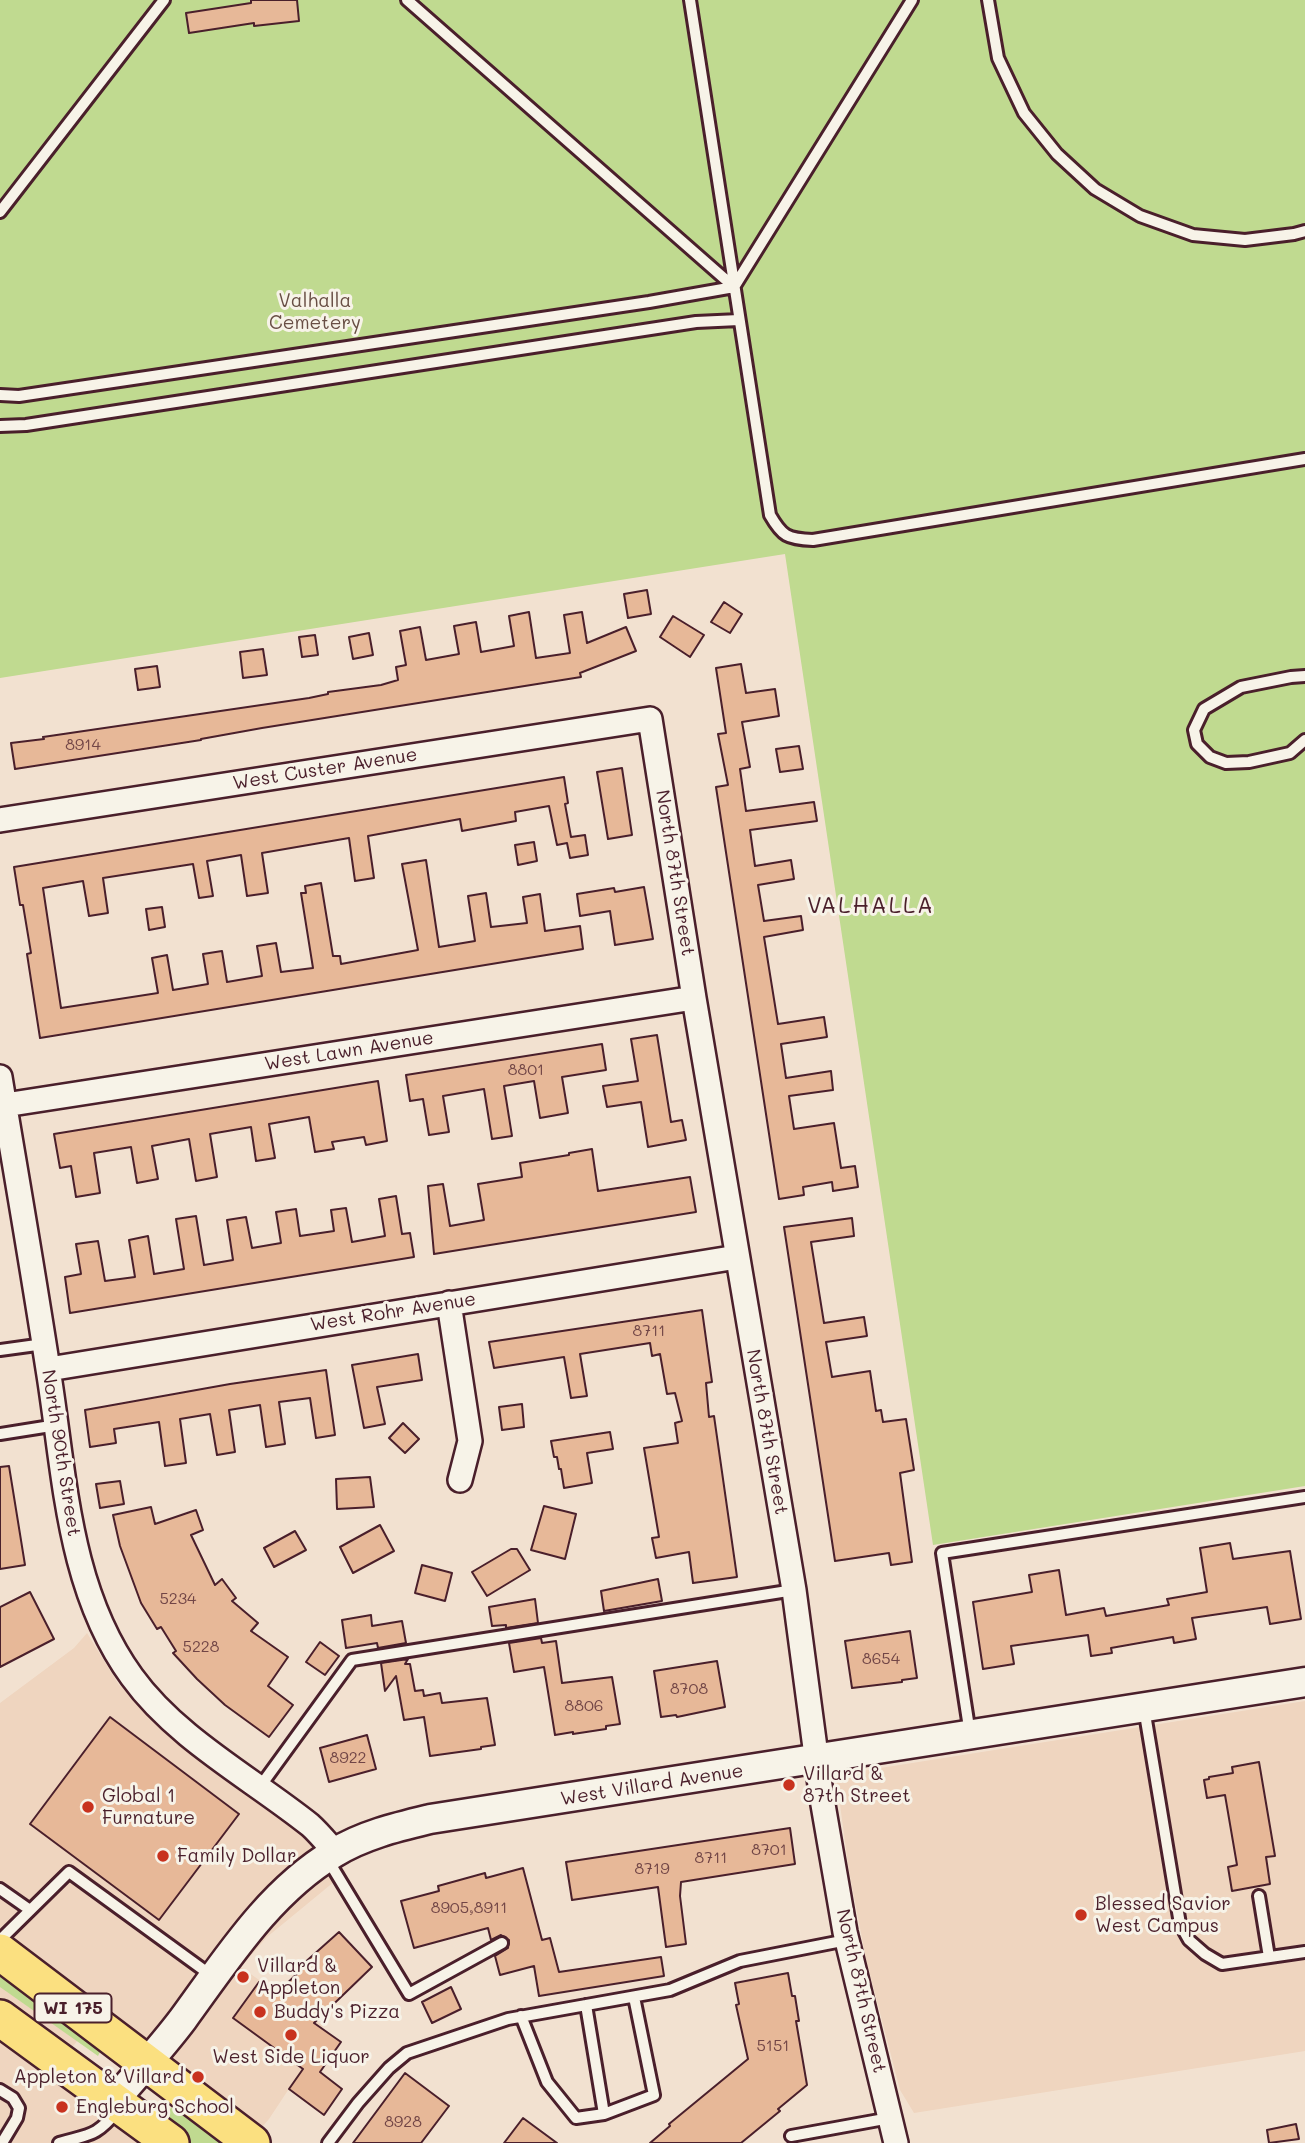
<!DOCTYPE html>
<html>
<head>
<meta charset="utf-8">
<style>
  body { margin:0 }
  canvas { display:block; background:#f2e1d0 }
</style>
</head>
<body>
<canvas width="1305" height="2143"></canvas>
<script>
const g = document.querySelector('canvas').getContext('2d');
g.lineJoin = 'round';
function fillPath(path, color) { g.fillStyle = color; g.fill(path, 'evenodd'); }
function stroke(path, color, width, dash) { g.strokeStyle = color; g.lineWidth = width; g.lineCap = dash ? 'butt' : 'round'; g.setLineDash(dash || []); g.stroke(path); }
function drawText(font, color, halo, rows, align = 'center') {
  g.font = font + ' Mali,sans-serif'; g.lineWidth = 6; g.setLineDash([]); g.textBaseline = 'middle'; g.strokeStyle = halo; g.fillStyle = color; for (const [text, x, y, turn = 0] of rows) {
    g.save(); g.translate(x, y); g.rotate((+turn || 0) * Math.PI / 180); g.textAlign = isNaN(turn) ? turn : align; if (halo) g.strokeText(text, 0, 0); g.fillText(text, 0, 0); g.restore();
  }
}
const built = new Path2D(`
  M87 1633 119 1685 225 1780 313 1843 346 1872 267 1937 241 1967 323 2026 301 2058 306 2063 269 2119 262 2127 101 2011 51 2074 143 2143H0V1703L74 1648Z
  M1305 1701V2051L914 2113 900 2090 866 1959 849 1871 836 1775Z`);
const green = new Path2D(`
  M0 0H1305V1486L933 1545 785 554 0 678Z
  M0 1973 102 2048 98 2056 0 1987Z
  M174 2105 225 2143C216 2143 200 2143 191 2143 180 2139 170 2124 166 2113Z`);
const building = new Path2D(`
  M251 0H297L299 21 254 26V23L189 33 186 13 251 3Z
  M647 590 651 614 628 618 624 594Z
  M724 602 742 614 730 633 711 622Z
  M529 612 536 658 570 653 564 615 582 612 587 643 626 627 636 651 580 673 581 677 262 728 201 739V740L15 769 11 743 44 739 43 737 309 698 328 694V692L381 685 398 680 396 667 406 665 400 631 420 627 426 660 459 654 454 626 476 622 481 652 514 646 509 616Z
  M673 616 704 635 690 657 660 637Z
  M369 633 373 655 353 659 349 637Z
  M315 635 318 655 302 657 299 637Z
  M263 649 267 675 243 678 240 652Z
  M741 664 746 693 775 689 779 716 742 722 750 767 740 769 746 811 814 802 817 821 750 830 755 866 791 860 794 879 758 885 764 921 801 916 803 930 764 937 778 1024 824 1017 827 1037 781 1044 786 1078 831 1071 833 1090 789 1096 794 1129 834 1123 841 1168 855 1166 858 1187 833 1191 832 1182 803 1187 804 1195 779 1199 716 787 728 785 718 734 726 733 716 668Z
  M157 666 160 687 138 690 135 669Z
  M799 746 803 769 780 772 776 749Z
  M622 768 632 835 608 839 597 772Z
  M564 777 568 803 565 804 571 837 585 835 588 855 570 858 567 843 557 845 549 806 515 812 516 821 462 831 460 819 368 836 374 878 355 881 349 838 262 853 268 893 247 896 241 855 207 861 213 896 199 898 193 864 103 878 108 913 89 916 83 881 43 888 61 1008 158 993 152 958 167 955 173 990 208 984 203 954 222 951 227 982 262 976 257 946 276 943 281 972 313 968 301 893H306L305 886 321 883 333 956H340L341 964 418 950 402 864 426 860 439 947 475 941 468 896 486 893 491 927 527 923 523 897 540 894 545 931 580 926 583 949 40 1038 27 954 31 953 23 905H20L14 867Z
  M534 842 537 861 518 865 515 845Z
  M644 887 653 939 615 945 610 911 580 916 577 894 614 888 615 892Z
  M162 907 165 927 149 930 146 909Z
  M657 1035 671 1122 682 1120 686 1140 648 1147 641 1102 607 1107 603 1086 638 1081 631 1039Z
  M602 1044 606 1070 562 1077 568 1113 540 1118 534 1081 504 1086 512 1136 492 1139 484 1089 443 1096 449 1132 429 1135 423 1099 410 1101 406 1075Z
  M378 1081 387 1141 366 1145 364 1137 332 1142 334 1149 315 1152 309 1117 269 1124 275 1158 256 1161 251 1127 210 1134 217 1177 196 1181 189 1139 152 1146 158 1179 137 1183 131 1147 94 1153 100 1193 76 1197 71 1166 60 1168 54 1134Z
  M592 1149 598 1191 690 1177 696 1212 434 1254 428 1186 443 1184 450 1226 484 1220 478 1184 522 1177 520 1163 569 1155V1153Z
  M396 1196 402 1234 410 1233 414 1257 70 1313 65 1277 81 1274 76 1244 98 1241 105 1281 135 1277 129 1240 148 1236 154 1274 184 1269 176 1219 196 1216 204 1265 233 1260 227 1220 246 1217 252 1248 281 1243 276 1212 296 1209 300 1236 334 1231 331 1210 346 1208 352 1242 385 1236 379 1199Z
  M852 1218 854 1236 811 1242 824 1323 864 1317 867 1336 826 1342 832 1377 870 1371 876 1411 881 1410 883 1422 906 1419 914 1470 900 1473 912 1562 891 1565 889 1553 835 1561 784 1227Z
  M702 1310 712 1382 706 1383 709 1417 714 1416 737 1577 693 1583 689 1552 656 1558 652 1538 659 1537 644 1448 678 1443 675 1423 682 1421 675 1393 667 1394 660 1354 652 1356 650 1343 580 1354 587 1396 571 1398 564 1357 494 1368 489 1342Z
  M418 1354 422 1380 377 1387 385 1424 364 1428 352 1365Z
  M326 1370 335 1435 316 1438 310 1398 279 1402 285 1444 266 1447 260 1405 229 1410 235 1452 217 1455 210 1414 180 1419 186 1463 165 1466 159 1422 114 1429 116 1443 90 1447 85 1410 230 1384Z
  M522 1404 524 1427 502 1430 499 1407Z
  M403 1423 419 1439 405 1453 389 1438Z
  M610 1432 613 1449 587 1453 592 1483 564 1488 561 1469H559L557 1457H554L551 1441Z
  M9 1466 25 1565 0 1569V1467Z
  M370 1477 374 1507 337 1509 336 1479Z
  M120 1481 124 1504 100 1508 96 1484Z
  M544 1506 576 1514 565 1559 531 1550Z
  M151 1507 155 1524 196 1510 203 1530 191 1535 215 1585 222 1579 236 1598 232 1601 258 1623 251 1631 288 1657 268 1686 293 1705 269 1737 225 1705 197 1679 173 1653 176 1651 161 1627 157 1629 141 1603 120 1546 113 1515Z
  M380 1525 394 1551 353 1573 340 1547Z
  M295 1531 306 1550 274 1567 264 1548Z
  M1230 1543 1233 1559 1290 1551 1301 1619 1270 1624 1267 1607 1192 1618 1196 1639 1174 1643 1173 1637 1111 1648 1112 1653 1091 1656 1088 1635 1011 1646 1014 1664 983 1669 973 1602 1032 1592 1029 1575 1059 1570 1066 1615 1104 1608 1106 1616 1169 1605 1167 1599 1207 1592 1200 1548Z
  M511 1549H517L530 1570 487 1596 472 1572Z
  M422 1565 452 1573 445 1601 415 1593Z
  M658 1579 662 1601 604 1611 601 1591Z
  M30 1592 54 1639 0 1667V1607Z
  M535 1599 538 1623 506 1628V1625L492 1626 489 1607Z
  M371 1615 372 1626 402 1621 406 1643 378 1648 377 1643 346 1648 342 1620Z
  M910 1631 917 1678 902 1680V1682L852 1688 845 1641Z
  M541 1638 542 1643 556 1641 562 1683 612 1677 620 1724 606 1726V1729L573 1734V1732L555 1735 544 1667 514 1672 509 1643Z
  M320 1642 339 1656 325 1675 306 1662Z
  M408 1659 405 1664H410L415 1691 423 1690 424 1696 440 1693 442 1703 487 1698 495 1745 481 1747V1749L430 1756 424 1717 404 1720 396 1676 385 1691 381 1663Z
  M717 1661 725 1707 677 1717 676 1715 661 1717 654 1671Z
  M110 1717 239 1814 159 1920 30 1824Z
  M367 1735 376 1769 329 1782 320 1748Z
  M1259 1762 1275 1856 1266 1857 1270 1884 1232 1891 1228 1867 1237 1865 1225 1795 1207 1798 1204 1780 1209 1779V1777L1233 1773 1232 1767Z
  M790 1828 795 1864 681 1882 680 1896 686 1944 666 1947 658 1887 572 1900 566 1862Z
  M523 1868 542 1940 550 1938 559 1972 661 1957 664 1976 539 1996 534 1966 500 1975 495 1956 508 1948 509 1940 501 1935 491 1940 488 1928 414 1948 401 1901 439 1891 438 1886 485 1873 486 1878Z
  M339 1932 372 1967 314 2023 341 2042 320 2072 342 2089 324 2115 289 2089 303 2069 233 2018 259 1982 276 1994 304 1967 302 1965Z
  M788 1973 792 1996H795L799 2021H796L807 2085 778 2109 780 2111 741 2143H650L670 2126 669 2124 748 2059 736 2005 739 2004 735 1983Z
  M451 1987 461 2009 432 2023 422 2002Z
  M405 2073 449 2106 421 2143H353Z
  M523 2118 557 2143H504Z
  M1296 2124 1299 2139 1269 2143 1267 2130Z`);
const service = new Path2D(`
  M407 0 734 287
  M690 0 770 515C782 536 787 539 813 540L1305 459
  M988 0 998 58 1024 113 1057 154 1095 189 1140 216 1193 235 1245 240 1294 234 1305 231
  M0 212 164 0
  M0 395 19 396 649 302 734 287 912 0
  M0 426 26 425 696 322 739 320
  M1305 676 1291 677 1241 687 1204 709 1194 730 1197 744 1210 757 1226 763 1249 762 1290 753 1305 740
  M0 1350 44 1344
  M0 1434 57 1425
  M1144 1708 1180 1924 1189 1940 1205 1954 1222 1964 1305 1952
  M970 1734 942 1553 1305 1497
  M259 1788 352 1660 794 1590
  M328 1860 409 1994 502 1943
  M0 1889 30 1910
  M1259 1896 1269 1957
  M0 1940 69 1872 212 1976
  M521 2016 547 2082 576 2118 604 2114 586 2005
  M0 2090 13 2098 19 2108 17 2118 2 2143
  M604 2114 654 2095 634 1997
  M791 2136 890 2118
  M59 2143C90 2134 96 2137 118 2110
  M328 2143 358 2103 389 2068 407 2053 508 2019 670 1990 740 1961 847 1940`);
const minor = new Path2D(`
  M0 820 650 719 694 998 794 1590 821 1793 845 1932 896 2143
  M0 1077C16 1174 33 1271 48 1369 65 1473 67 1588 132 1677 176 1738 251 1778 310 1825 319 1833 327 1843 335 1852
  M5 1105 694 998
  M449 1303 470 1441 460 1480
  M49 1369 737 1257`);
const tertiary = new Path2D(`
  M114 2101C137 2074 162 2047 183 2019 227 1959 269 1892 334 1853 363 1835 397 1827 430 1819L1305 1682`);
const primary = new Path2D(`
  M0 1952 252 2143
  M0 2018 171 2143`);
const markers = [
  [789,1785,7,"#c8321e"],
  [88,1807,7,"#c8321e"],
  [163,1856,7,"#c8321e"],
  [1081,1915,7,"#c8321e"],
  [243,1977,7,"#c8321e"],
  [260,2012,7,"#c8321e"],
  [291,2035,7,"#c8321e"],
  [198,2077,7,"#c8321e"],
  [62,2107,7,"#c8321e"]
];
const numberNames = [
  ["8914",83,745],
  ["8801",526,1070],
  ["8711",649,1331],
  ["5234",178,1599],
  ["5228",201,1647],
  ["8654",881,1659],
  ["8708",689,1689],
  ["8806",584,1706],
  ["8922",348,1758],
  ["8701",769,1850],
  ["8711",711,1858],
  ["8719",652,1869],
  ["8905,8911",469,1908],
  ["5151",773,2046],
  ["8928",403,2122]
];
const shields = [
  [73,2008,77]
];
const shieldNames = [
  ["WI 175",73,2008]
];
const parkNames = [
  ["Valhalla",315,301],
  ["Cemetery",315,323]
];
const streetNames = [
  ["West Custer Avenue",325,769,-9],
  ["North 87th Street",675,873,81],
  ["West Lawn Avenue",349,1051,-9],
  ["West Rohr Avenue",393,1312,-9],
  ["North 87th Street",767,1432,80],
  ["North 90th Street",61,1453,81],
  ["West Villard Avenue",652,1785,-9],
  ["North 87th Street",861,1991,77]
];
const poiNames = [
  ["Villard &",803,1774],
  ["87th Street",803,1796],
  ["Global 1",102,1796],
  ["Furnature",102,1818],
  ["Family Dollar",177,1856],
  ["Blessed Savior",1095,1904],
  ["West Campus",1095,1926],
  ["Villard &",257,1966],
  ["Appleton",257,1988],
  ["Buddy's Pizza",274,2012],
  ["West Side Liquor",291,2057,"center"],
  ["Appleton & Villard",184,2077,"right"],
  ["Engleburg School",76,2107]
];
const quarterNames = [
  ["VALHALLA",871,906]
];
fillPath(built, '#efd5bf');
fillPath(green, '#c0da90');
fillPath(building, '#e7b898');
stroke(building, '#4a1f2b', 2);
stroke(service, '#4a1f2b', 16);
stroke(minor, '#4a1f2b', 28);
stroke(tertiary, '#4a1f2b', 33);
stroke(primary, '#4a1f2b', 40);
stroke(service, '#f7f3e8', 10);
stroke(minor, '#f7f3e8', 23);
stroke(tertiary, '#f7f3e8', 28);
stroke(primary, '#fbe080', 35);
for (const [x, y, r, color] of markers) { const dot = new Path2D(); dot.arc(x, y, r, 0, 2 * Math.PI); g.fillStyle = color; g.fill(dot); stroke(dot, '#f7f3e8', 2.5); }
drawText('16px', '#714546', null, numberNames);
for (const [x, y, w] of shields) { const box = new Path2D(); box.roundRect(x - w / 2, y - 14.5, w, 29, 5); g.fillStyle = '#f7f3e8'; g.fill(box); stroke(box, '#4a1f2b', 2); }
drawText('bold 18px', '#4a1f2b', null, shieldNames);
drawText('19px', '#684e44', '#f7f3e8', parkNames);
drawText('19px', '#4a1f2b', '#f7f3e8', streetNames);
drawText('19px', '#4a1f2b', '#f7f3e8', poiNames, 'left');
g.letterSpacing = '2px';
drawText('23px', '#4a1f2b', '#f7f3e8', quarterNames);
g.letterSpacing = '0px';
</script>
</body>
</html>
